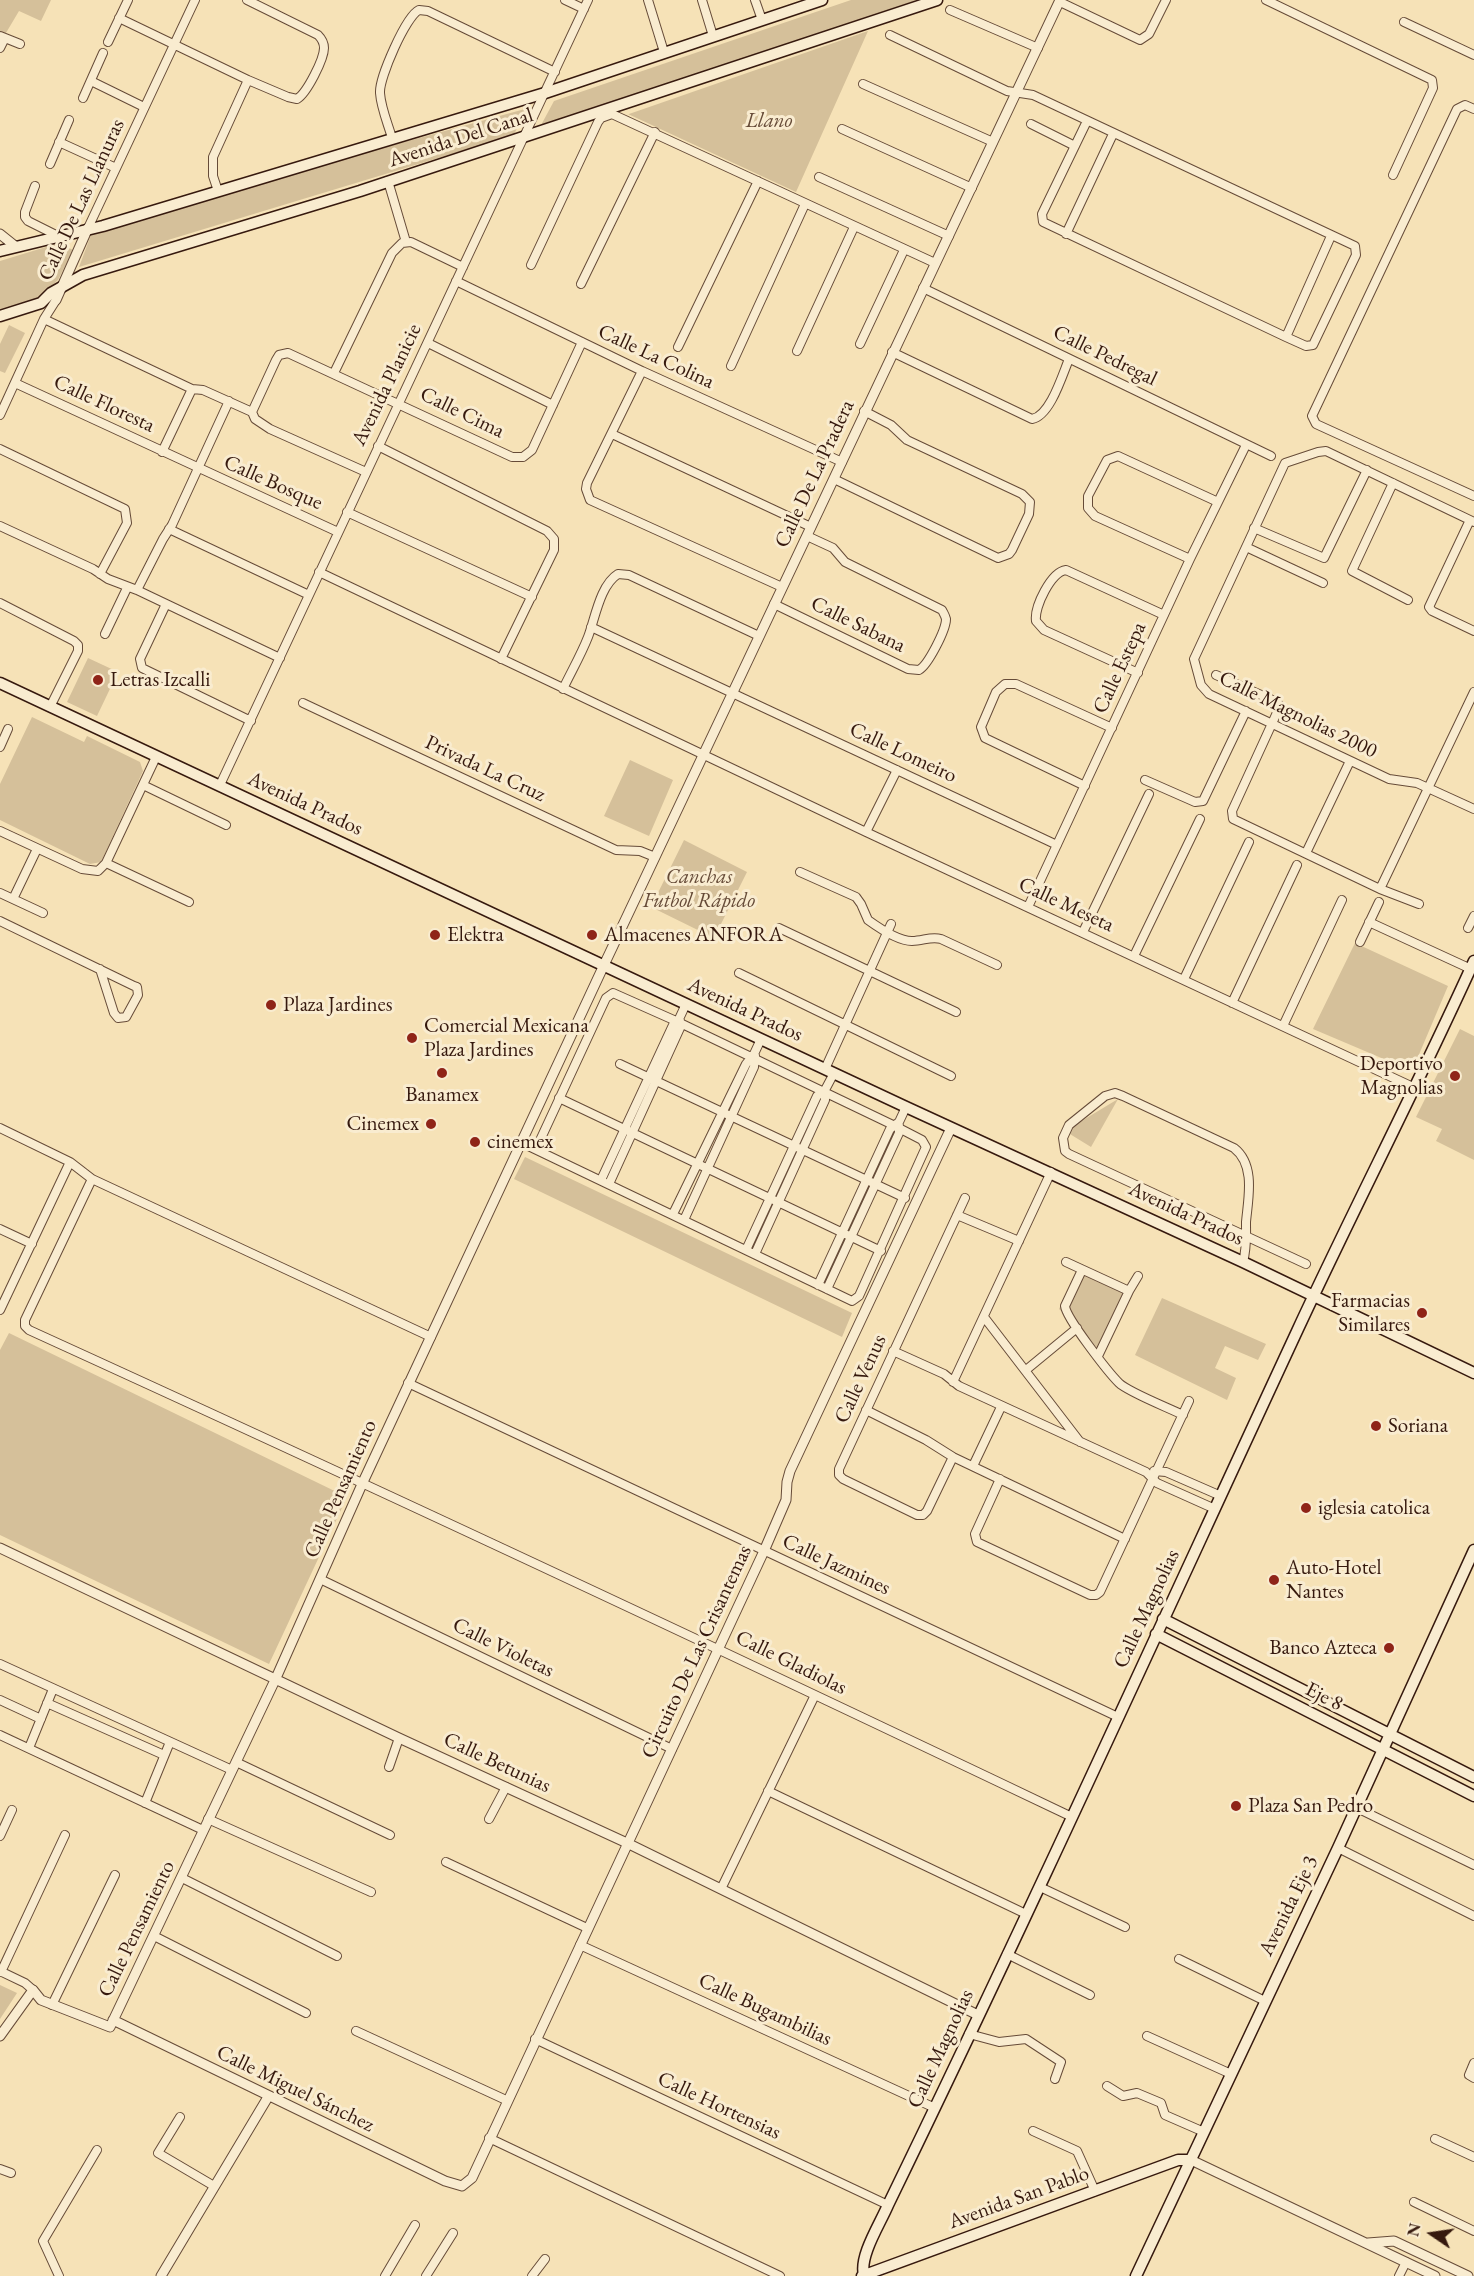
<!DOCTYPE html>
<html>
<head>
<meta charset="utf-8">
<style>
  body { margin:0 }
  #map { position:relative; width:1474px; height:2276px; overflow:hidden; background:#f6e2b7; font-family:"EB Garamond",serif }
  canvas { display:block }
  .north { position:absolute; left:1402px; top:2204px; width:60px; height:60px; -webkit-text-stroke:4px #f9ecd0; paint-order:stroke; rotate:283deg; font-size:16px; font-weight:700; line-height:24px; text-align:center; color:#36190e }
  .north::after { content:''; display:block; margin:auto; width:21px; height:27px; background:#36190e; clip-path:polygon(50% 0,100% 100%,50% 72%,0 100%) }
</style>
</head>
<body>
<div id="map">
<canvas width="1474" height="2276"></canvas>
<div class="north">N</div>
</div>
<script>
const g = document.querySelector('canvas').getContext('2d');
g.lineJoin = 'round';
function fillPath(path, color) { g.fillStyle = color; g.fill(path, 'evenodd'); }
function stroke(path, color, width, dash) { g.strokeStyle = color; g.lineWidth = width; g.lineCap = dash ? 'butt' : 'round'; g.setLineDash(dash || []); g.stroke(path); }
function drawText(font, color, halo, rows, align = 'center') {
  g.font = font + ' "EB Garamond",serif'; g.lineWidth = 6; g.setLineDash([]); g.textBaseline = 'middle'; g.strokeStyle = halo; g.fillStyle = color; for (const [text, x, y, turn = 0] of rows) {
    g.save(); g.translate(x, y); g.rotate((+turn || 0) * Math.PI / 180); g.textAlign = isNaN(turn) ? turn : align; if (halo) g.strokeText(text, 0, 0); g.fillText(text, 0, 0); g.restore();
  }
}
const green = new Path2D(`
  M0 0H51L41 21 19 11 0 43Z
  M851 0H917L540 127 554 101Z
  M868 31 796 192 628 114H629Z
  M525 109 514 135 79 267 94 227Z
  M59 243 73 250 58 280 36 300 0 311V261Z
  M9 325 25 333 5 373 0 371V344Z
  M88 658 118 672 97 716 67 702Z
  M32 717 84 742 87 736 140 762 143 771 101 862 90 864 0 820V784Z
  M630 760 673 780 649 836 604 816Z
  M684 840 747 872 714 938 651 907Z
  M1355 943 1448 986 1412 1071 1313 1029Z
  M1460 1029 1474 1036V1160L1436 1141 1442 1129 1416 1117Z
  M1118 1099 1091 1147 1065 1131Z
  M525 1157 852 1313 842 1337 514 1179Z
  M1077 1270 1127 1291 1103 1354 1059 1309Z
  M1162 1298 1266 1344 1258 1360 1225 1346 1215 1368 1236 1378 1227 1400 1135 1355Z
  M9 1333 347 1497 269 1664 0 1535V1350Z
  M0 1985 17 1993 0 2019Z`);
const minor = new Path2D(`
  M565 0 584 9
  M648 0 664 52
  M702 0 713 36
  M755 0 762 20
  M1266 0 1432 80 1433 88 1393 175
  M1060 2 1140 40 1149 34 1166 0
  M950 10 1038 48
  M119 18 248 80 288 97 297 99C307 93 324 59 324 48 324 42 322 39 318 35L247 0
  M1404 22 1474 55
  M890 35 1007 91 1033 95 1355 246 1356 255 1313 345 1306 346 1286 337 1043 222 1042 214 1087 121
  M0 36 20 44
  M108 42 128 0
  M0 48 5 38
  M91 81 144 107
  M863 84 993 142
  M83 98 103 53
  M1474 109 1465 105 1457 109 1312 416 1316 424 1474 496
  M1031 124 1075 146
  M842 129 972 188
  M392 138C388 124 381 108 380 93 379 78 406 16 419 10L428 11 555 72
  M59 142 116 168
  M50 164 69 120
  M819 177 949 236
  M388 181 406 242
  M35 186 25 212V217L28 221 58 236
  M218 191 213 176V157L248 80
  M88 228 195 0
  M1066 234 1113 134
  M531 265 598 122 601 118 612 114 935 263
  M456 281 642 371 842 462
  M581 284 655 132
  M923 288 1271 456
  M44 319 192 389 203 390 252 412
  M1286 337 1331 236
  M428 343 553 405
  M860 344 904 250
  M678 347 758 181
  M797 351 854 227
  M892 352 1032 419C1050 416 1062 376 1069 359
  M731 366 805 204
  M642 371 587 483 586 489 590 500 782 587
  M334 373 392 253 402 243 411 242 463 267
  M15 383 338 532
  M229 401 172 525 163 539 137 590 280 658
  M252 412 276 360 279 355 288 353 512 457H523L532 450 582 342
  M252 412 255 419 270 429 366 472
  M0 415 44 319 56 300
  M612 434 811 527
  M378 446 547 531 554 539V550L501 659
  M0 449 125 509 127 523 100 574
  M162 452 192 389
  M834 479 998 558 1009 554 1012 550 1029 514 1030 502 1022 494 907 440 891 425 864 411
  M1393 483 1352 571 1408 600
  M347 512 532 597
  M1470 520 1429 607 1432 611 1474 631
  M1474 522 1326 451 1318 452 1285 463 1194 659 1201 685 1209 694 1389 779 1417 783 1474 809
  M0 526 93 569 108 579 137 590
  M1254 528 1324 558 1367 470
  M169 529 309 595
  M1246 547 1323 583
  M1190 559 1095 516 1088 508V496L1107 460 1118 456 1218 502
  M319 572 866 832 1415 1088
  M0 603 74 641 78 645V651L50 707
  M166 604 140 659 142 668 251 721
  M774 604 908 669 919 670C928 665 946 630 946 619 945 615 944 614 942 610L845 562 833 548 807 536
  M591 627 1057 845
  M105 634 127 588
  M1138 673 1044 630 1036 621C1034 607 1051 572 1066 570L1164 615
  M1216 675 1277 702 1280 706 1232 811 1233 819 1380 889 1419 904
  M563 689C571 672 581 655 588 637 595 619 600 585 618 574L629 575 759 636
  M303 703 616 850 640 851 655 857
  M0 747 8 729
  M1145 780 1195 802 1203 801 1246 711
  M143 785 226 825
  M220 785 588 0
  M1085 786 985 738 981 727 996 692 1005 684H1016L1112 728
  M0 831 82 869 98 871 106 863 156 757
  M866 832 897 770
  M1306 853 1350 761
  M106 863 189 902
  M800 872 856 897 861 904 868 920C879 928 898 941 912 941 923 941 931 936 941 939L997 965
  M1380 889 1474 692
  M0 893 43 913
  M13 899 37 849
  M1028 907 1190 559 1246 445
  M0 921 134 986 137 987 138 995 126 1017 118 1018 114 1013 100 969
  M1369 922 1471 969
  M779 928 956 1012
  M1468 928 1474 916
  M1083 932 1149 794
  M1360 942 1379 902
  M1134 956 1200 819
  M739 973 951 1076
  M1184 979 1249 842
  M1232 1003 1297 865
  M1283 1026 1342 900
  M620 1064 905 1198
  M825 1069 891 924
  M559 1098 881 1251
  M0 1128 70 1162 92 1179 431 1337
  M522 1143 852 1301 859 1296 926 1147 922 1140 893 1125 676 1021 613 993 606 998 536 1149
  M92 1179 25 1320V1326L29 1330C378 1489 726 1652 1072 1817
  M601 1180 673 1025 679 1019 686 1004
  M609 1184 680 1028V1021
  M673 1214 746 1064 754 1054 761 1039
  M957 1215 1019 1241
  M684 1220 754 1067 755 1056
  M0 1229 32 1244
  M746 1250 817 1096 825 1090 834 1073
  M755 1254 825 1100V1092
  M1066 1262 1129 1291
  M1243 1262C1247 1247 1246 1237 1246 1222 1248 1199 1256 1165 1234 1148L1123 1096 1115 1093 1105 1096 1069 1125 1063 1138 1065 1151 1069 1154 1306 1264
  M1082 1270 1065 1306C1066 1318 1108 1372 1119 1383 1128 1392 1169 1408 1183 1415
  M818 1285 890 1129 899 1122 906 1107
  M827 1289 899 1133V1126
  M0 1310 70 1162
  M984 1317 1080 1442
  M893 1351 944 1374 959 1386 1146 1472 1157 1483 1215 1509
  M1098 1356 1129 1291 1138 1276
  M1026 1370 1077 1328
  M953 1382 1051 1172
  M408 1383 1118 1717
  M866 1410 926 1440 953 1457 1125 1539
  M953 1457 927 1511 923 1515H917L843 1479 839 1475V1469L965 1198
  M973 1466 1001 1407
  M1154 1471 1166 1472 1221 1496
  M1000 1479 975 1534 977 1542 1090 1595H1096L1100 1592 1189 1401
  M320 1579 672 1749
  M0 1664 232 1770
  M0 1700 41 1719
  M47 1703 164 1755
  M0 1735 203 1830
  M29 1748 53 1689
  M236 1762 390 1835
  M389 1767 399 1738
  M768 1791 1026 1914
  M145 1803 170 1742
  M1357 1808 1474 1865
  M208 1819 371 1892
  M489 1819 506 1787
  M0 1836 12 1810
  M1338 1848 1474 1916
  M446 1862 587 1928
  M182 1878 337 1956
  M1040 1887 1125 1927
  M721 1889 815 1695
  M154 1936 306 2013
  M580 1945 935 2108
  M1007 1954 1090 1995
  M1179 1959 1265 2001
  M0 1971 25 1983 33 1990
  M1 1972 65 1835
  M52 2005 115 1875
  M356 2031 506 2100
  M969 2034 999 2042 1026 2039 1061 2062 1055 2079
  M1147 2036 1231 2074
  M535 2039 888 2205
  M1474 2063 1469 2075 1474 2078
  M1107 2086 1123 2096 1137 2093 1161 2103 1165 2115 1204 2132
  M180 2117 158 2153 214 2186
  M1033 2131 1077 2151 1095 2191
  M489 2138 780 2276
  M1435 2139 1474 2157
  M0 2169 11 2173
  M1414 2202 1474 2231
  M59 2276 43 2241 97 2150
  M385 2276 415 2225
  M426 2276 453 2233
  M532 2276 545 2259
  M1399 2276 1406 2262`);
const tertiary = new Path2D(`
  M0 234 15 246
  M56 300 88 228
  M0 1548 399 1738 627 1843 978 2015
  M113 2020 445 2181 462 2186 472 2178 764 1551 786 1500 787 1482 790 1471 951 1128
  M0 2036 33 1990 41 2000 110 2027 276 1678 363 1482 604 965 1060 0
  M1191 2160 1435 2276
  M1368 2243 1394 2241 1468 2276
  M161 2276 268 2097`);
const secondary = new Path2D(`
  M0 251 103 226 545 93 822 0
  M0 316 41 303 51 293 83 275 360 191 937 0
  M0 683 906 1107 1243 1262 1474 1373
  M1163 1619 1474 1777
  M1156 1634 1474 1796
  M864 2275C859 2256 880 2224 888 2205 1029 1915 1162 1622 1298 1329 1355 1206 1418 1085 1474 961
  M862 2276 1178 2160H1191
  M1136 2276 1338 1848 1474 1550`);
const markers = [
  [98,680,6,"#8f2418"],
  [435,935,6,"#8f2418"],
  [592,935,6,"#8f2418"],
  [271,1005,6,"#8f2418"],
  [412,1038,6,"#8f2418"],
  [442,1073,6,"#8f2418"],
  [1455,1076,6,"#8f2418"],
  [431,1124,6,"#8f2418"],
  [475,1142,6,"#8f2418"],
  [1422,1313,6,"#8f2418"],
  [1376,1426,6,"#8f2418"],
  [1306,1508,6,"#8f2418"],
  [1274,1580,6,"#8f2418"],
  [1389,1648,6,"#8f2418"],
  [1236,1806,6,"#8f2418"]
];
const parkNames = [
  ["Llano",769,121],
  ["Canchas",699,877],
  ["Futbol Rápido",699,901]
];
const streetNames = [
  ["Avenida Del Canal",461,138,-18],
  ["Calle De Las Llanuras",82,200,-65],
  ["Calle Pedregal",1105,356,26],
  ["Calle La Colina",656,357,25],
  ["Avenida Planicie",387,385,-64],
  ["Calle Floresta",104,404,25],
  ["Calle Cima",462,413,26],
  ["Calle De La Pradera",815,474,-65],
  ["Calle Bosque",273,483,24],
  ["Calle Sabana",858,625,26],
  ["Calle Estepa",1120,668,-65],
  ["Calle Magnolias 2000",1298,715,26],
  ["Calle Lomeiro",903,753,25],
  ["Privada La Cruz",485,769,25],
  ["Avenida Prados",305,804,25],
  ["Calle Meseta",1066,905,25],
  ["Avenida Prados",745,1010,25],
  ["Avenida Prados",1186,1214,25],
  ["Calle Venus",861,1379,-65],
  ["Calle Pensamiento",341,1489,-66],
  ["Calle Jazmines",836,1565,25],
  ["Calle Magnolias",1147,1609,-65],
  ["Calle Violetas",503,1648,26],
  ["Circuito De Las Crisantemas",697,1652,-65],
  ["Calle Gladiolas",791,1663,26],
  ["Eje 8",1324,1697,27],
  ["Calle Betunias",497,1763,25],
  ["Avenida Eje 3",1289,1906,-64],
  ["Calle Pensamiento",137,1929,-64],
  ["Calle Bugambilias",765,2010,25],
  ["Calle Magnolias",941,2049,-65],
  ["Calle Miguel Sánchez",295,2089,26],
  ["Calle Hortensias",719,2106,25],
  ["Avenida San Pablo",1019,2198,-20]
];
const poiNames = [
  ["Letras Izcalli",110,680],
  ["Elektra",447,935],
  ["Almacenes ANFORA",604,935],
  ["Plaza Jardines",283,1005],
  ["Comercial Mexicana",424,1026],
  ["Plaza Jardines",424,1050],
  ["Deportivo",1443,1064,"right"],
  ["Magnolias",1443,1088,"right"],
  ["Banamex",442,1095,"center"],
  ["Cinemex",419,1124,"right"],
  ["cinemex",487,1142],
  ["Farmacias",1410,1301,"right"],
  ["Similares",1410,1325,"right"],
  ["Soriana",1388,1426],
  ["iglesia catolica",1318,1508],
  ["Auto-Hotel",1286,1568],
  ["Nantes",1286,1592],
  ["Banco Azteca",1377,1648,"right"],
  ["Plaza San Pedro",1248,1806]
];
fillPath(green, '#d5c09a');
stroke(minor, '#664b38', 10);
stroke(tertiary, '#664b38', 11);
stroke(secondary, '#36190e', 13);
stroke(minor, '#f9ecd0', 8);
stroke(tertiary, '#f9ecd0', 9);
stroke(secondary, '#f9ecd0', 10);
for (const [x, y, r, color] of markers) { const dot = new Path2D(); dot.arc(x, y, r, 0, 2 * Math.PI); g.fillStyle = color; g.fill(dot); stroke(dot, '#f9ecd0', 2); }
drawText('italic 21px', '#664b38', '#f9ecd0', parkNames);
drawText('21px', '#36190e', '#f9ecd0', streetNames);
drawText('21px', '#36190e', '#f9ecd0', poiNames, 'left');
</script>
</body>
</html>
